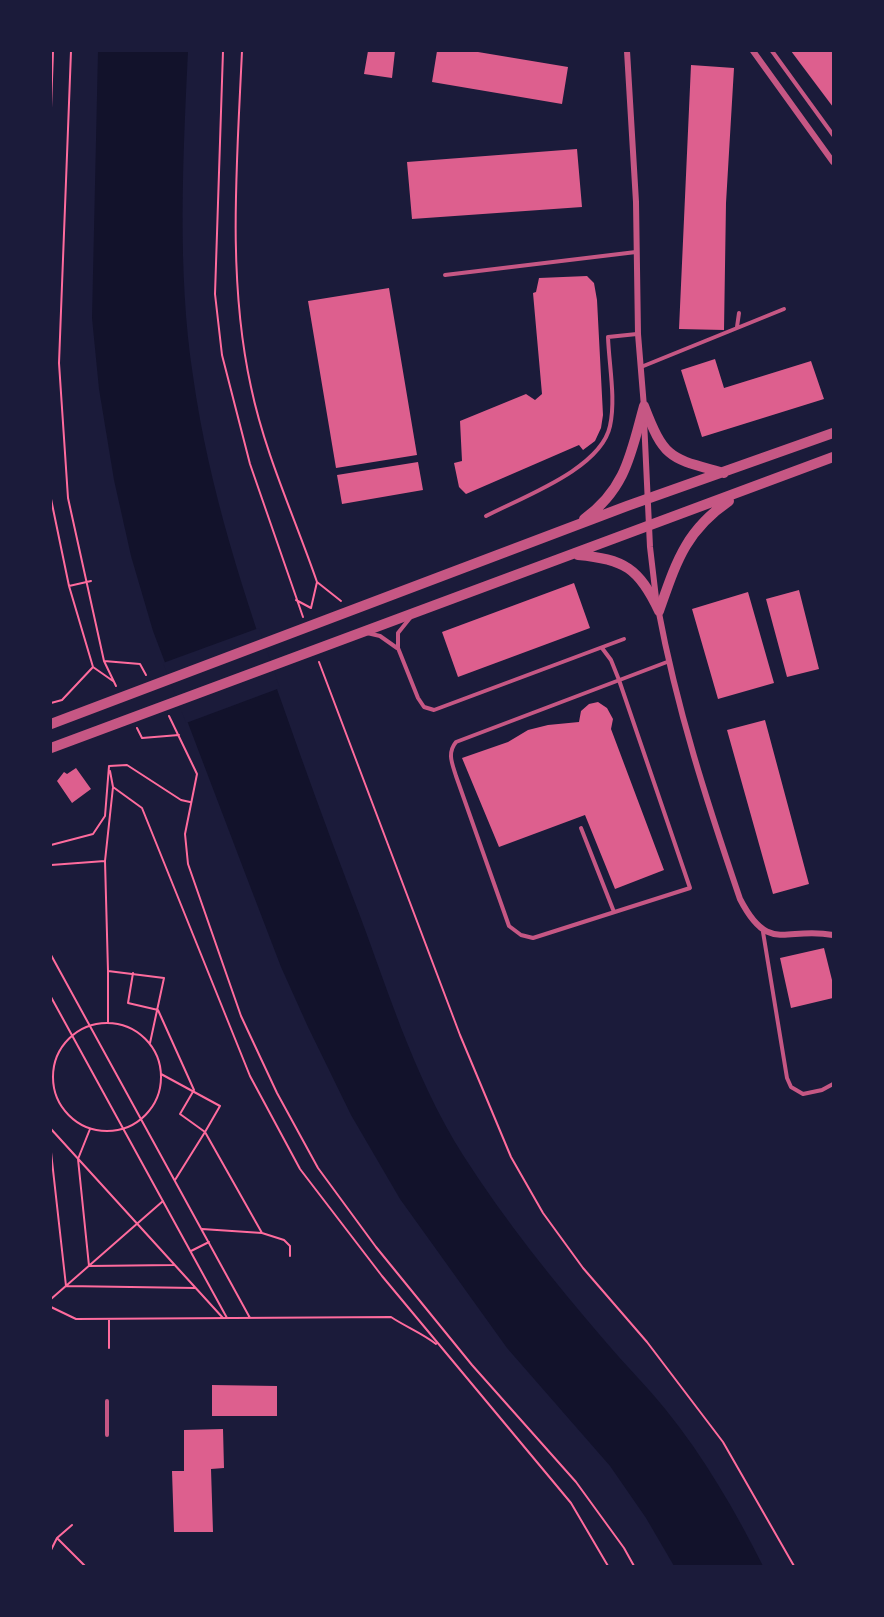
<!DOCTYPE html>
<html>
<head>
<meta charset="utf-8">
<style>
  body { margin:0 }
  #map { position:relative; width:884px; height:1617px; overflow:hidden; background:#1b1b3a; font-family:"Fira Sans Condensed",sans-serif }
  canvas { display:block }
  .frame { position:absolute; inset:0; border:52px solid #1b1b3a; pointer-events:none }
</style>
</head>
<body>
<div id="map">
<canvas width="884" height="1617"></canvas>
<div class="frame"></div>
</div>
<script>
const g = document.querySelector('canvas').getContext('2d');
g.lineJoin = 'round';
function fillPath(path, color) { g.fillStyle = color; g.fill(path, 'evenodd'); }
function stroke(path, color, width, dash) { g.strokeStyle = color; g.lineWidth = width; g.lineCap = dash ? 'butt' : 'round'; g.setLineDash(dash || []); g.stroke(path); }
const water = new Path2D(`
  M98 51H188C183 156 177 272 193 376 209 490 245 598 283 706 305 769 328 832 352 895 387 985 411 1072 463 1155 505 1221 555 1283 605 1341 625 1365 647 1386 666 1410 704 1457 736 1512 763 1566H674L646 1518 610 1466 507 1348 400 1199 351 1115 308 1027 281 967 245 873 153 631 131 556 114 480 99 389 92 318Z`);
const pier = new Path2D(`
  M259 628 280 688 186 723 163 663Z`);
const building = new Path2D(`
  M368 51H395L392 78 364 74Z
  M437 51H472L568 67 562 104 432 82Z
  M791 51H833V107Z
  M691 65 734 68 726 203 724 330 679 329Z
  M577 149 582 207 412 219 407 162Z
  M587 276 594 283 597 300 603 415 601 428 595 441 583 450 579 445 466 494 459 487 454 463 462 461 460 421 526 394 535 400 542 394 533 293 536 292 539 278Z
  M389 288 417 455 336 468 308 301Z
  M715 359 724 388 811 361 824 399 702 437 681 370Z
  M418 462 423 490 342 504 337 475Z
  M574 583 590 628 458 677 442 632Z
  M799 590 819 669 787 677 766 599Z
  M748 592 774 683 718 699 692 609Z
  M598 702 607 708 613 719 611 729 664 870 615 889 585 815 499 847 462 758 508 742 528 730 548 725 579 722 581 711 589 704Z
  M765 720 809 884 773 894 727 730Z
  M76 768 91 789 72 803 57 781 64 772 67 774Z
  M824 948 833 984V998L791 1008 780 958Z
  M212 1385 277 1386V1416H212Z
  M223 1429 224 1468 211 1469 213 1532H174L172 1471H184V1430Z`);
const path = new Path2D(`
  M71 51 59 363 68 498 104 661 140 664 146 675
  M223 51 215 294 222 355 250 464 303 617
  M242 51C237 162 227 278 251 387 265 454 295 518 317 582
  M51 108 53 51
  M51 499 69 586 93 667 113 681
  M69 586 91 581
  M296 600 311 608 317 582 341 601
  M104 661 116 686
  M319 662 460 1035 511 1157 543 1213 583 1268 647 1342 723 1442 794 1566
  M51 703 62 700 93 667
  M169 716 197 774 185 834 188 864 241 1016 277 1093 318 1168 376 1247 472 1365 576 1482 624 1548 634 1566
  M137 728 142 738 179 735
  M113 787 142 808 250 1076 300 1169 382 1276 571 1503 608 1566
  M51 845 93 834 105 816 109 766 127 765 181 800 190 802
  M51 865 105 861
  M51 955 250 1318
  M108 971 105 861 113 787 110 771
  M133 973 128 1003 158 1010 194 1090 180 1114 205 1132 175 1180
  M51 997 227 1318
  M108 1022V971L164 978 150 1043
  M53 1077a54 54 0 1 1 108 0a54 54 0 1 1-108 0Z
  M161 1074 220 1106 205 1132 262 1233
  M51 1129 223 1318
  M90 1129 78 1159 89 1266 174 1265
  M51 1152 66 1286 195 1288
  M202 1229 262 1233 284 1240 290 1246V1256
  M191 1251 209 1242
  M51 1299 163 1201
  M51 1307 76 1319 391 1317C406 1327 422 1333 436 1344
  M109 1348V1319
  M57 1538 85 1566
  M51 1550 57 1538 72 1525`);
const service = new Path2D(`
  M772 51 833 135
  M445 275 636 252
  M737 327 739 313
  M641 367 784 309
  M486 516C522 497 601 469 610 426 616 399 609 365 608 337L637 334
  M410 618 398 633V648L418 698 424 707 434 710 624 639
  M367 633 380 636 397 648
  M602 648 611 660 619 680 690 888 533 938 521 935 509 926 456 776C452 763 447 753 456 742L667 662
  M581 828 614 912
  M763 932 787 1078 791 1087 803 1094 822 1090 833 1084
  M107 1401V1435`);
const minor = new Path2D(`
  M627 51 636 202 638 334 644 407
  M753 51 833 162
  M644 420 650 547 656 598
  M658 608C677 710 707 802 740 899 769 955 785 926 833 935`);
const tertiary = new Path2D(`
  M644 406C665 461 671 458 724 473
  M584 519C626 489 631 453 644 406
  M578 555C624 559 639 568 659 611
  M659 611C676 563 685 531 729 501
  M51 724 627 506 833 433
  M51 748 833 457`);
fillPath(water, '#12122b');
fillPath(pier, '#1b1b3a');
fillPath(building, '#dd5f8e');
stroke(path, '#ff6b9d', 2);
stroke(service, '#c65784', 4);
stroke(minor, '#c65784', 6);
stroke(tertiary, '#c65784', 10);
</script>
</body>
</html>
